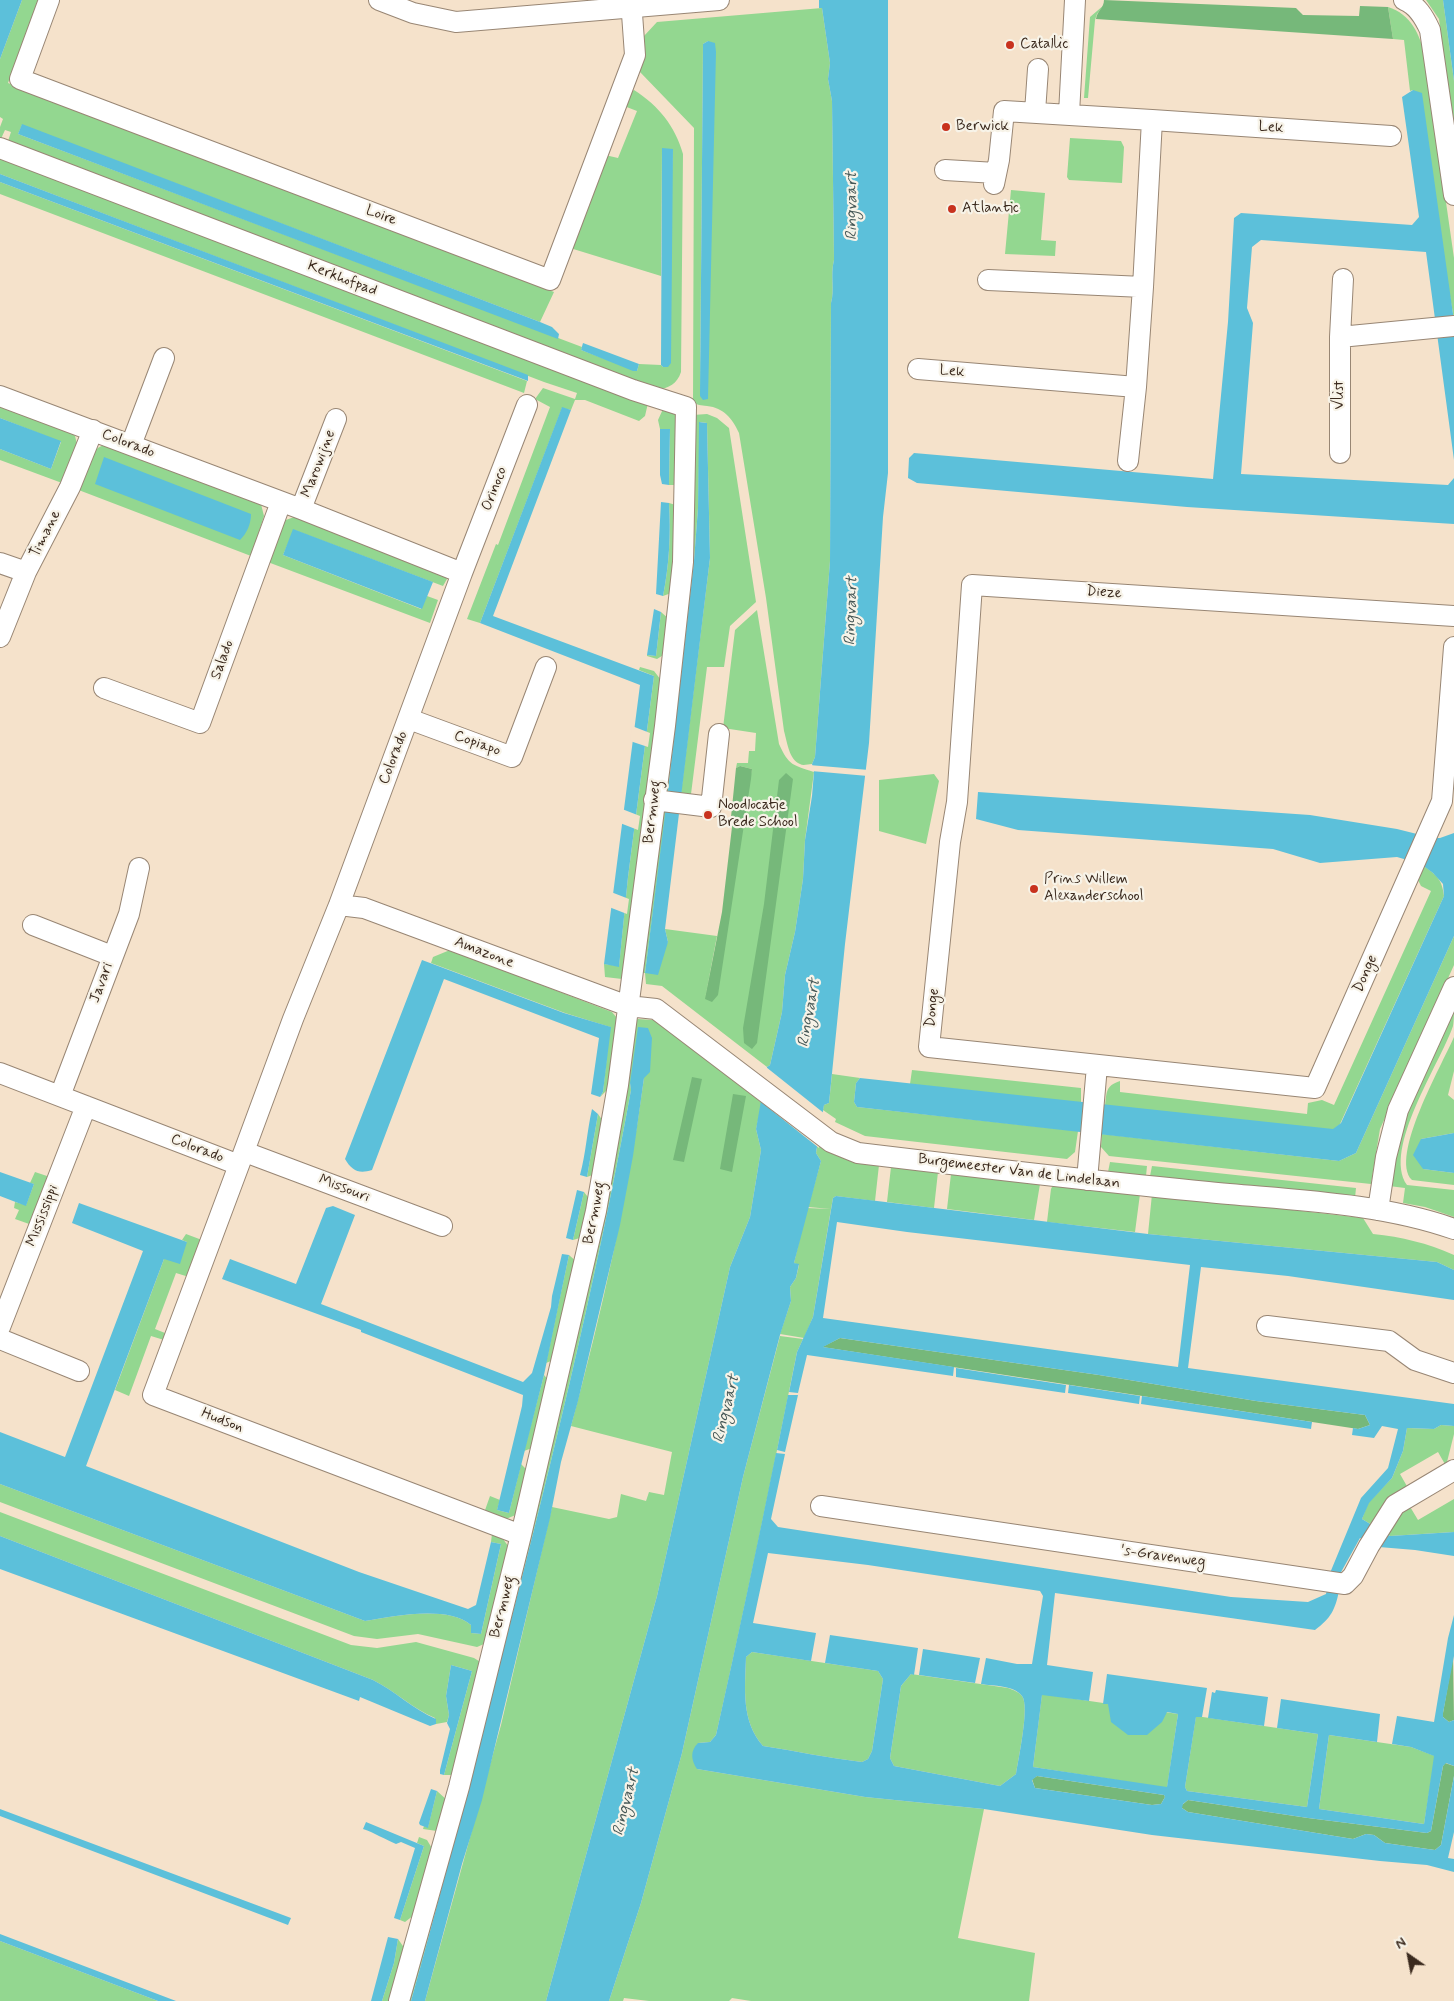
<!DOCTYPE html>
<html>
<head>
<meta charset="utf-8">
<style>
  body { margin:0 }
  #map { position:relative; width:1454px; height:2001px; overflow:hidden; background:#f5e2cb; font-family:Mynerve,sans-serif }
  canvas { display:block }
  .north { position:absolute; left:1384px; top:1931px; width:50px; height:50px; -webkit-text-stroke:4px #f7f3e8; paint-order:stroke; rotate:327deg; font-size:14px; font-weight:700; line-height:20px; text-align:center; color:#3b2a1e }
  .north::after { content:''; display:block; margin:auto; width:18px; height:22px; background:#3b2a1e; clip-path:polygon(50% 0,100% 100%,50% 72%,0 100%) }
</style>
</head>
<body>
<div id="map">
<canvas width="1454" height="2001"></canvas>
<div class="north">N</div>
</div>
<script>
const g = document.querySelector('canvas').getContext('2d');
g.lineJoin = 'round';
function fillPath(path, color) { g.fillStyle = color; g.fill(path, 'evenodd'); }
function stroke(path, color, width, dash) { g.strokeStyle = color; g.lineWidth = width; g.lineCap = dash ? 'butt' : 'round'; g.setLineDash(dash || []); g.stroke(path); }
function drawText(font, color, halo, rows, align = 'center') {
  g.font = font + ' Mynerve,sans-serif'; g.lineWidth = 4.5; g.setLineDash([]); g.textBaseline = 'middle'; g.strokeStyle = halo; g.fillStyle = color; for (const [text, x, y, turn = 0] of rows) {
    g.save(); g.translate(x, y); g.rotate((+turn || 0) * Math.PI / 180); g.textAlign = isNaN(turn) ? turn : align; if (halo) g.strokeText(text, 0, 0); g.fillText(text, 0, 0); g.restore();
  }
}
const green = new Path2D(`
  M22 0H39L8 83 554 292 540 322 22 125 18 134 582 347 581 350 637 371 639 364 661 365 663 367 673 149H662L661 276 570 248 605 155 618 158 637 111 624 106 629 93 634 90C659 106 675 126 683 154L681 372C677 384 669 388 657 390L7 144 11 132 5 130 0 141V127L3 119 0 117V59Z
  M1426 0H1443L1454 81V129L1439 19Z
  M1104 5 1097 14 1095 20 1088 98H1084L1090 17Z
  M1388 7C1411 14 1420 35 1425 56L1454 258V319L1413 90 1410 91 1404 40 1393 39Z
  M822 8 830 63 828 79 832 101 834 260C830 276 835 289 831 303L830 561 815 757 812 764C808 764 803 766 800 764 789 760 787 741 784 731L766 598 739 433C732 418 724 408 707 406 701 405 697 406 693 401L694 128 640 72 644 56V36L657 22ZM708 41 700 396 703 44Z
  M1070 138 1121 141 1124 147 1122 183 1069 180 1067 177Z
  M0 155 648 403 645 416 639 421 585 400H575L571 410 562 408 480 623 467 619 496 544 498 545 550 407 535 399 543 388 575 399 577 393 544 382 0 174Z
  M0 182 527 381 524 393 0 194Z
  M1011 190 1045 193 1041 240 1056 241 1055 256 1005 254Z
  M0 404 70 430 75 436 77 444 62 483 0 460V449L51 469 61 442 0 418Z
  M663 409 676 413 678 483 674 485H669L670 429H660L658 420Z
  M707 414 717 418 729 428 756 602 730 626 724 667H707L690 802 680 801 710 558 707 423 700 422 698 508 694 561 667 799H661L693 415Z
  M104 445 261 504 264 516 251 556 76 489C83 474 87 450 104 445Z
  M669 503 679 506 674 592 663 596C669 565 671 535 669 503Z
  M297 516 444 572 447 579 443 586 294 530 283 555 421 609 427 596 438 600 430 623 265 561 283 521Z
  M757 610 779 744C789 766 793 765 814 772L805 840 803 879 795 932 785 975 782 1012 770 1065 767 1067 662 986 646 984 645 973H638L660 804 667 805 645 973 668 942 665 929 717 936 705 999 752 769 740 766 736 768 737 763H748L749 751H755L756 733 723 728 735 630Z
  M661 612 670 620 665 654 657 659 647 656V655L656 656Z
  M640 667 654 671 664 684 622 979 605 977 604 964 619 966 628 877 654 676 639 670Z
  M934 774 939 781 926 844 879 831V780Z
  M1421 864C1435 874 1442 878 1444 896L1340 1124 1333 1130 1105 1106C1107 1092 1105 1086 1120 1081V1092L1307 1114 1308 1103 1322 1100 1334 1105 1431 891 1421 886 1416 876Z
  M1454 936V965L1380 1129 1371 1184 1109 1156 1101 1147 1102 1134 1339 1161 1356 1153Z
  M450 950 612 1012 617 1018 607 1090 600 1097 603 1092 610 1027 565 1013 431 963 433 957Z
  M1454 1007C1454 1013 1454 1021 1453 1026 1440 1064 1382 1149 1407 1185L1454 1190V1217L1425 1207 1403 1203 1405 1188 1389 1186 1403 1119Z
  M638 1019 653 1020 663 1025 762 1103 756 1129 761 1150 750 1217 730 1267 657 1596 546 2001H425L501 1725 552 1507 609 1519 617 1517 621 1494 646 1501 649 1492 664 1495 672 1452 571 1426C602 1312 628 1196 644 1078L630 1083 631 1090C595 1288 547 1483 496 1678 468 1786 441 1894 411 2001H406L632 1024Z
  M1454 1037V1071L1448 1095 1454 1100V1133L1421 1139 1423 1169 1454 1173V1185L1412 1180C1389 1157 1442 1065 1454 1037Z
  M912 1070 1081 1088V1103L910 1084Z
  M832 1074 860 1078 856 1083 854 1102 857 1107 1078 1131 1075 1152 1067 1159 865 1136 835 1122 836 1119 823 1110 824 1105 829 1103Z
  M598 1114 605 1124 598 1173 587 1177Z
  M818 1142C838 1157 855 1163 879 1165L875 1201 836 1196 833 1198 831 1209 808 1207 821 1161 816 1153Z
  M1110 1162 1147 1166 1146 1176 1108 1172Z
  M1152 1166 1356 1188 1355 1198 1150 1176Z
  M891 1167 938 1172 934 1208 887 1202Z
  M35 1172 50 1177 32 1225 15 1219 19 1210 14 1208 15 1202 26 1205 34 1184 30 1183Z
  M951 1174 1040 1184 1034 1220 947 1209Z
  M1053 1185 1140 1194 1135 1232 1047 1222 1051 1189Z
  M584 1192 591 1201 583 1237 573 1240Z
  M1152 1194 1363 1218 1373 1234C1402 1237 1427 1243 1454 1255V1270L1437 1262 1148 1234Z
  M807 1208 831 1209 813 1317 804 1338 780 1334 791 1301 790 1287 796 1278 799 1265 794 1263Z
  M186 1234 202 1240 189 1277 176 1273 155 1329 165 1333 164 1340 151 1336 129 1396 115 1390 164 1259 187 1242 182 1240Z
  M569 1255 578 1263 556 1359 546 1363Z
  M780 1336 803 1339 797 1352C771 1480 745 1608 716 1735L710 1742 698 1743 697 1769 865 1797 984 1809 958 1938 1035 1953 1029 2001H751L732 1998 729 2001H649L624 1998 623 2001H609L641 1903 682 1753 743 1477Z
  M544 1375 550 1382 535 1447 524 1451Z
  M1441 1425 1454 1426V1434L1446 1466 1438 1452 1400 1474 1408 1488 1372 1525 1362 1519 1368 1503 1392 1478 1403 1451 1407 1428 1434 1429Z
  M521 1464 528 1471 518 1514 506 1519 484 1513 490 1496 500 1500 497 1510 509 1513Z
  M0 1484 365 1621C393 1616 448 1605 471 1625V1633L481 1634 501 1544 491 1542 492 1534 503 1539 511 1550 484 1644 477 1647 418 1634 377 1639 354 1636 0 1502Z
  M1454 1499V1532L1390 1536 1384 1532 1396 1513 1409 1505 1418 1520Z
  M0 1512 351 1645 377 1648 416 1642 474 1658 482 1663 455 1775H444L472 1671 451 1665 446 1696 449 1715 447 1722 436 1724 435 1718C413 1709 395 1691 373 1680L0 1536Z
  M752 1652 878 1671 883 1679 872 1751 868 1759 862 1762C828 1758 796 1751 763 1746 741 1721 745 1689 746 1657Z
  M911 1674 1008 1688C1013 1690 1019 1692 1022 1696 1030 1706 1018 1760 1016 1774L1000 1786 894 1766 890 1758 901 1686Z
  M1042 1694 1178 1714 1167 1788 1033 1767Z
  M1196 1716 1318 1734 1307 1807 1187 1791 1185 1787Z
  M1329 1735 1411 1747 1435 1756 1424 1824 1319 1809Z
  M437 1791 448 1801 437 1831 423 1829 424 1826 428 1827Z
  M419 1837 427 1840 433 1850 414 1915 405 1922 400 1920 424 1846 417 1843Z
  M398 1939 405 1949 390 2001H382L394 1963Z
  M0 1941 158 2001H0Z`);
const forest = new Path2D(`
  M1104 0 1296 8 1303 15 1359 16 1360 6 1388 7 1393 39 1096 19C1097 11 1104 8 1104 0Z
  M740 766 752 769 751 779 718 995 712 1002 705 999 722 912 732 827 731 817 736 768Z
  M786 773 793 779 757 1043 752 1049 744 1043 743 1028 764 904 779 780Z
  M692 1077 702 1079 684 1162 673 1160Z
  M733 1094 746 1096 732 1172 720 1169Z
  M840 1338 1099 1375 1256 1401 1365 1415 1370 1425 1358 1429 822 1347Z
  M1453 1656 1454 1720 1449 1722 1443 1717V1713Z
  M1445 1763 1454 1766V1776L1441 1845 1435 1850 1385 1843 1374 1835 1366 1834 1353 1839 1188 1812 1182 1808V1805L1188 1800 1308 1818 1427 1833 1431 1831 1443 1766Z
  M1037 1776 1164 1795 1165 1797 1161 1804 1152 1805 1035 1788 1032 1779Z`);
const water = new Path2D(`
  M0 0H22L0 59Z
  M819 0H888V473L883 517 869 743 845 944 829 1103 824 1105 816 1153 821 1161 794 1263 799 1264 796 1278 790 1287 791 1301 780 1335 743 1477 682 1753 641 1903 609 2001H546L657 1596 730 1267 750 1217 761 1150 756 1129 767 1067 770 1065 782 1012 785 975 795 932 803 879 805 840 812 796 814 772 812 764 815 757 830 561 831 303C835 289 830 276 834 260L832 101 828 79 830 63 822 8H819Z
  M1443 0H1454V81Z
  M708 41 715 43 716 52 708 399 703 400 700 396 703 44Z
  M1413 90 1422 93 1454 321V460L1426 252 1261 240 1252 247 1247 308 1253 323 1241 474 1448 485 1454 478V524L1187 507 917 483 908 478 909 458 914 453 1213 479 1228 322 1234 218 1241 213 1412 225 1419 217 1402 97Z
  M22 124 540 322 552 327 559 334 558 339 18 134Z
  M662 148 673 149 671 363 668 367H663L661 365Z
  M0 174 528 375V381L0 182Z
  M583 343 639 364 637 371H633L581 350Z
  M562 407 571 410 493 616 654 676 628 877 619 967 604 964 640 685 480 623Z
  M0 418 61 441 51 469 0 449Z
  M699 422 707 423 710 558 665 929 668 942 658 975 645 973 667 799 694 561 698 508Z
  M660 429H670L669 485 662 484 660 475Z
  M104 457 251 514C251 524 247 533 240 540L95 484Z
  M661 502 669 503C671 535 669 565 663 596L656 594Z
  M293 529 433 582 422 609 283 555Z
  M654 609 661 612 656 656 647 655Z
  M978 792 1310 815 1397 829 1433 838H1440L1454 833V936L1356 1153 1339 1161 857 1107 854 1102 856 1083 860 1078 1333 1129 1341 1123 1444 896 1443 884 1433 873 1421 864 1397 857 1320 863 1273 849 1018 830 976 819Z
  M422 960 564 1013 611 1027 603 1092 600 1097 591 1094 599 1038 444 979 372 1170C359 1174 352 1171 345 1159Z
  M638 1027 648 1028 652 1038 650 1072 644 1078 633 1156 620 1225 578 1401 561 1462 550 1518 482 1800 462 1864 425 2001H411C441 1894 468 1786 496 1678 547 1483 595 1288 631 1090L630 1083Z
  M592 1109 598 1114 587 1177 580 1175C586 1153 587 1131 592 1109Z
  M1454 1133V1173L1423 1169 1413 1155 1421 1139Z
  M0 1172 34 1184 26 1206 0 1196Z
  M577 1190 584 1192 573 1240 566 1238Z
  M836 1196 1148 1234 1437 1262 1454 1270V1300L1288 1276 1201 1267 1188 1368 1454 1404V1426L1441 1425 1434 1429 1407 1428 1403 1451 1392 1478 1369 1503 1362 1519 1390 1536 1454 1532V1556L1415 1550 1379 1547 1360 1538 1340 1574 1330 1573 1361 1498 1388 1468 1398 1429 1382 1426 1374 1438 1352 1435 1353 1428 1358 1429 1370 1425 1365 1415 1256 1401 1099 1375 840 1338 823 1347 954 1367 953 1376 807 1355 798 1393 789 1392 797 1352 813 1317 833 1198ZM837 1222 907 1232 1190 1265 1178 1367 823 1318Z
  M79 1203 187 1242 180 1264 164 1259 86 1466 359 1572 468 1609 476 1605 491 1542 501 1544 481 1634 471 1633V1625C448 1605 393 1616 365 1621L0 1484V1432L65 1457 143 1251 72 1223Z
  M333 1206 355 1215 321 1304 523 1382 532 1373 551 1307 552 1296 562 1254 569 1255 544 1375 509 1513 497 1510 522 1406 523 1395 361 1332V1330L222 1279 230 1259 296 1284 326 1208Z
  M956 1368 1066 1385 1065 1393 956 1377Z
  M1069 1385 1140 1396 1139 1404 1068 1393Z
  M788 1395H798L785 1452 777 1450Z
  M1142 1396 1312 1422 1311 1429 1141 1404Z
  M776 1453 785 1454 771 1519 778 1527 1231 1597 1308 1602 1326 1594 1327 1589 1339 1591C1335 1610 1331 1618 1315 1630L1055 1593 1047 1665 1093 1672 1089 1701 1042 1695 1033 1767 1167 1787 1178 1714 1167 1712 1162 1722 1147 1735H1128L1111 1722 1108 1704H1103L1107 1674 1207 1688 1202 1717H1196L1185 1787 1187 1791 1307 1807 1318 1734 1277 1728 1281 1699 1380 1714 1377 1742 1329 1735 1319 1809 1424 1824 1434 1756 1411 1747 1392 1744 1397 1716 1434 1722 1448 1638 1454 1615V1656L1443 1713V1717L1449 1722 1454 1720V1766L1446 1763 1443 1766 1431 1831 1427 1833 1308 1818 1188 1800 1183 1804 1182 1808 1188 1812 1353 1839 1366 1834 1374 1835 1385 1843 1435 1850 1441 1845 1454 1776V1832L1448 1858 1454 1859V1872L1427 1865 1380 1861 1152 1835 984 1809 865 1797 697 1769C691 1760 690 1751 698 1743L710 1742 716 1735C737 1641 757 1547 776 1453ZM768 1553 868 1565 1040 1591 1043 1596 1032 1664H1017L986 1658 981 1684C993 1686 1014 1685 1022 1696 1030 1706 1018 1760 1016 1774L1000 1786 894 1766 890 1758 901 1686 911 1674 914 1675 918 1648 830 1635 825 1663 878 1671 883 1679 872 1751 868 1759 862 1762C828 1758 796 1751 763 1746 741 1721 745 1689 746 1657L752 1652 811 1661 816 1633 753 1623ZM1037 1776 1164 1795 1165 1797 1161 1804 1152 1805 1035 1788 1032 1780Z
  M0 1536 373 1680C395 1691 413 1709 436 1719V1724L430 1726 360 1697 359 1701 0 1569Z
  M923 1649 980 1658 975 1683 919 1675Z
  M451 1665 472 1671 444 1775 440 1774V1770L450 1729 447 1723 449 1715 446 1696Z
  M1216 1690 1268 1697 1264 1726 1208 1718 1212 1692 1215 1693Z
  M431 1789 437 1791 428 1828 420 1825 419 1823Z
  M0 1809 291 1918 288 1925 0 1816Z
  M366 1822 424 1846 400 1920 394 1918 415 1848 401 1842 396 1844C384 1839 375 1833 363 1829Z
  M0 1934 176 2001H158L0 1941Z
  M388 1937 398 1939 394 1963 382 2001H371Z`);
const pier = new Path2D(`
  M632 726 650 733 648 747 630 741Z
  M809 765 869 770 868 776 811 771Z
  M622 809 640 816 638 830 620 823Z
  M611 892 629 899 627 914 609 907Z
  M766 1067 825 1114 819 1148 761 1102Z`);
const minor = new Path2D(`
  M49 0 20 79 550 280 635 55 631 0
  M379 0 413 13 456 22 719 0
  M1404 0C1417 5 1424 17 1430 30L1454 195
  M1035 112 1038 69
  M1069 114 1075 0
  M1152 120 1391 136
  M0 148 633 390 686 407 683 562 665 726 618 1085 596 1211 521 1535 459 1787 399 2001
  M945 170 996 173
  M994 184 999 160 1004 111 1152 120 1143 287
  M988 280 1143 287 1136 387 1128 461
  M1340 337 1454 326
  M918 369 1136 387
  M0 396 301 509 462 573 339 905 293 1019 239 1165 0 1073
  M131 445 164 358
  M1340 453V337L1343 279
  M301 509 336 419
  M0 563 26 572
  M462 573 527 405
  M1454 616 972 585 957 802 950 842 929 1047 1315 1088 1442 801 1454 647
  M0 637 26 572 70 487 93 430
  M104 688 200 723 281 502
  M409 719 512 757 546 667
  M654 800 711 807 719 734
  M339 905 364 908 628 1006 656 1009 831 1142 858 1153C974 1167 1091 1181 1208 1192 1288 1200 1378 1202 1454 1229
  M33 925 112 956
  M60 1096 129 914 139 868
  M245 1152 442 1226
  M239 1165 153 1395 521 1535
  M1087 1180 1097 1066
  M1378 1210 1386 1157 1398 1110 1454 987
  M1267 1326 1389 1341 1415 1360 1454 1373
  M0 1327 86 1106
  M0 1339 79 1371
  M821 1506 1345 1584 1353 1576 1369 1546 1395 1505 1454 1470`);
const markers = [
  [1010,45,5,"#c8321e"],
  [946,127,5,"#c8321e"],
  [952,209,5,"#c8321e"],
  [708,815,5,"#c8321e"],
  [1034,889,5,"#c8321e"]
];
const poiNames = [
  ["Catallic",1020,45],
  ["Berwick",956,127],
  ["Atlantic",962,209],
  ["Noodlocatie",718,806],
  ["Brede School",718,823],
  ["Prins Willem",1044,880],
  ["Alexanderschool",1044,897]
];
const streetNames = [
  ["Lek",1271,128,4],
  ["Loire",381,216,21],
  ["Kerkhofpad",342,279,21],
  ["Lek",952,372,5],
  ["Vlist",1340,395,-90],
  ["Colorado",128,444,21],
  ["Marowijne",319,464,-69],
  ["Orinoco",495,489,-69],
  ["Timane",46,534,-63],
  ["Dieze",1104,593,4],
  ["Salado",223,660,-70],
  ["Copiapo",477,744,20],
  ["Colorado",394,758,-69],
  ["Bermweg",653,812,-83],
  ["Amazone",484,953,21],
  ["Donge",1366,974,-66],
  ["Javari",102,983,-70],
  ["Donge",933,1008,-84],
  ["Colorado",197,1149,21],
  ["Burgemeester Van de Lindelaan",1019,1172,7],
  ["Missouri",344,1189,21],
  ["Bermweg",595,1213,-79],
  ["Mississippi",43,1216,-69],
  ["Hudson",222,1421,21],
  ["'s-Gravenweg",1163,1557,8],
  ["Bermweg",503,1607,-76]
];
const waterNames = [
  ["Ringvaart",853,206,-90],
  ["Ringvaart",852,611,-88],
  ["Ringvaart",810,1013,-80],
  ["Ringvaart",727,1409,-76],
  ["Ringvaart",627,1802,-76]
];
fillPath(green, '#93d790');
fillPath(forest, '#76b87a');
fillPath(water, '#5cc0da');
fillPath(pier, '#f5e2cb');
stroke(minor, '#988674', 22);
stroke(minor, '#fff', 20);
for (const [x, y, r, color] of markers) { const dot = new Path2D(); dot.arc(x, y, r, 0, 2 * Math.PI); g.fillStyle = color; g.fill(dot); stroke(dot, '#f7f3e8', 2); }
drawText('15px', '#3b2a1e', '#f7f3e8', poiNames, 'left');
drawText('15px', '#3b2a1e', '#f7f3e8', streetNames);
drawText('italic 16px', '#455756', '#f7f3e8', waterNames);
</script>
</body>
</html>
